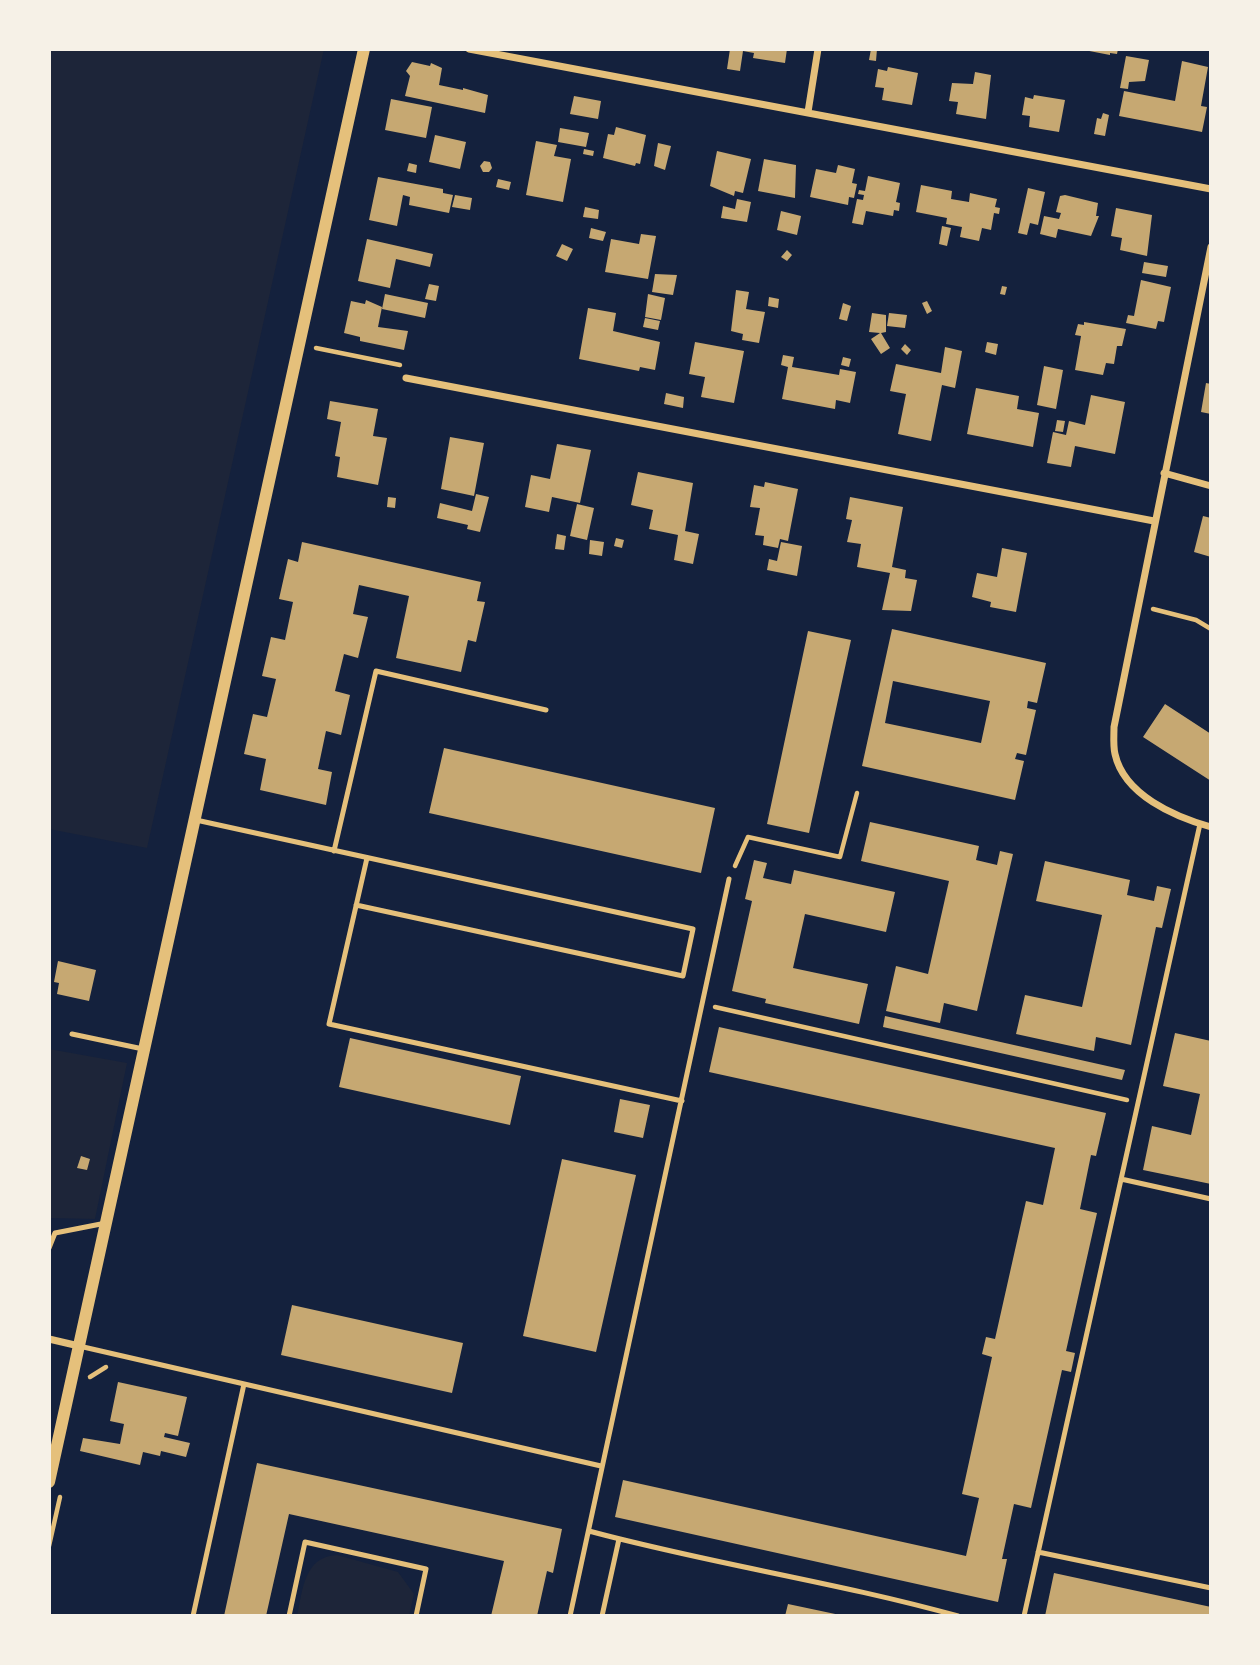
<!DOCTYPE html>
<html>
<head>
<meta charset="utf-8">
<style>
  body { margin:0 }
  #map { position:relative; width:1260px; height:1665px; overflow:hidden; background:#14213d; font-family:"Space Grotesk",sans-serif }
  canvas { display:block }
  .frame { position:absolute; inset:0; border:51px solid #f6f1e7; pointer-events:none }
</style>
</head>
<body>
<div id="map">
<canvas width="1260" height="1665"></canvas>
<div class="frame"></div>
</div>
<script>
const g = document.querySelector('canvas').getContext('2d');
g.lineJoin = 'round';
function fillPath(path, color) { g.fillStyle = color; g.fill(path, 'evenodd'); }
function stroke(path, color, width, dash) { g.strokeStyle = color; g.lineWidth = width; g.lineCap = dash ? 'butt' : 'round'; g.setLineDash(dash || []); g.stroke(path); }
const green = new Path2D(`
  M49 49H324L147 848 49 829Z
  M49 1049 127 1063 95 1219 49 1218Z
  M337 1555 398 1572 414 1594 409 1616H297C303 1589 304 1557 337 1555Z`);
const building = new Path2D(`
  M730 49H787L785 63 753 58 754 53 743 51 740 71 727 69Z
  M871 49H877L876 61 869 60Z
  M1079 49H1118L1117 54 1110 53V55Z
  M1126 56 1149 60 1145 81 1129 82 1128 89 1120 88Z
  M1182 61 1208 67 1201 106 1207 107 1202 132 1119 116 1124 91 1175 101Z
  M412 62 430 66 431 63 442 68 439 85 463 90V88L488 95 485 113 405 96 410 76 406 71Z
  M888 67 918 73 912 105 882 100 884 88 875 87 878 69 887 71Z
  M975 72 991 75 986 119 956 114 958 102 949 101 952 83 973 84Z
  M1034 95 1065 100 1059 132 1029 127 1030 116 1022 115 1025 97 1033 99Z
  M574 96 601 101 598 119 570 114Z
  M391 99 432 107 426 138 385 130Z
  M1103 113 1109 115 1105 136 1094 134 1097 118 1101 119Z
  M616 127 646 135 640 164 636 163 635 166 603 158 608 134 614 135Z
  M560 128 589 133 586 147 558 142Z
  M435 135 466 142 460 169 429 162Z
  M536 141 557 145 554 156 571 159 563 202 526 195Z
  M658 143 671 146 665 170 654 166Z
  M584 149 594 151 593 156 583 154Z
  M717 151 751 159 743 193 735 191 734 196 710 186Z
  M764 159 796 165 795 198 758 191Z
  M484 161 490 162 492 168 489 172H483L480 166Z
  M409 163 417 165 416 173 407 171Z
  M838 165 855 169 852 183 857 184 854 198 849 197 848 205 810 197 816 169 836 173Z
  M868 176 900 183 896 202 900 203 899 211 894 210 893 216 866 211 863 225 852 223 857 199 863 200 864 195 858 194 859 190 865 191Z
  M378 177 443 189V193L453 195 449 213 409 205 410 197 403 195 397 226 369 220Z
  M498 179 511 182 509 190 496 187Z
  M921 185 952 191 951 199 969 202 970 193 997 199 995 207 1000 208 999 214 994 213 991 230 982 228 979 241 960 237 962 227 946 224 947 218 916 212Z
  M1028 188 1045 192 1038 225 1030 223 1027 235 1018 233Z
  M455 195 472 198 470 210 452 207Z
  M1065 195 1098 203 1096 216H1099L1091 236 1058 229 1056 238 1040 234 1044 216 1059 219 1061 213 1056 212 1060 196Z
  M737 199 751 202 747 222 721 218 723 206 735 209Z
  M585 207 599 210 598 219 583 217Z
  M1116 208 1152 215 1147 256 1120 250 1122 238 1111 236Z
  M781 211 801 216 797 235 777 230Z
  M942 226 951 228 947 246 939 244Z
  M591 228 606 232 603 241 589 238Z
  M641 234 656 236 648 279 605 272 611 239 639 244Z
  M367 239 433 254 430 267 396 259 390 288 358 281Z
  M562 244 573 249 567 261 556 256Z
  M787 250 792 255 787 261 781 257Z
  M1144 262 1168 266 1166 277 1142 273Z
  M655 274 677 275 673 295 652 292Z
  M1141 280 1171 287 1164 322 1158 321 1156 329 1126 323 1128 315 1134 316Z
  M429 284 439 286 436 301 425 299Z
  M1002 286 1007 287 1005 295 1000 294Z
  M736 290 749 292 746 309 765 312 759 343 742 340 743 334 731 331Z
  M385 294 428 303 425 318 382 309Z
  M648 294 665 298 661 320 645 317Z
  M769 297 779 299 778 308 768 306Z
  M366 300 382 307 378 327 408 331 404 350 360 341V337L344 333 351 301 365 304Z
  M927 301 932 311 927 314 922 303Z
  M843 303 851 306 847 321 839 319Z
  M588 308 616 313 613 331 660 342 655 370 640 367 639 371 579 359Z
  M872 313 886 315V332L881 333 890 348 881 354 871 339 880 333 869 332Z
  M889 313 907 315 905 328 887 326Z
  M645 318 660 321 658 330 643 327Z
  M1084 322 1126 329 1122 346H1117L1114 364 1106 363 1103 375 1075 370 1081 336 1075 335 1078 324 1084 325Z
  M695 342 744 351 734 403 701 397 705 377 689 374Z
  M987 342 998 344 996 355 985 352Z
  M905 344 911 350 907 355 901 349Z
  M945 347 962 351 955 388 942 385 931 441 898 434 906 394 890 391 896 364 941 373Z
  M783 355 794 357 792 367 839 375 840 369 856 372 850 403 836 400 835 409 782 399 788 367 781 365Z
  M843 357 851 359 849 367 841 365Z
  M1044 366 1063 370 1056 409 1037 405Z
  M1206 383 1211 384V414L1201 412Z
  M976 388 1019 396 1017 409 1039 413 1033 447 967 434Z
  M666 393 684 397 683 408 664 404Z
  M1091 395 1125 402 1115 454 1075 446 1071 467 1047 463 1053 432 1066 435 1069 421 1085 425Z
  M330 401 378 409 373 436 387 438 378 485 337 477 340 457 335 456 341 422 327 419Z
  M1057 420 1065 421 1063 432 1055 431Z
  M450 437 484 443 474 496 441 489Z
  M557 444 591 450 580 503 552 497 549 512 525 507 531 475 550 479Z
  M638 472 693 483 685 531 699 534 693 564 674 560 678 535 649 529 653 510 631 505Z
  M765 482 798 489 788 541 780 539 778 548 763 545 764 536 755 535 760 508 750 507 754 485 764 487Z
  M476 494 489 497 480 532 467 529 468 525 437 518 440 503 472 511Z
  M388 497 396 498 395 508 387 507Z
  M850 497 903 507 892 567 906 570 905 578 917 580 911 611 882 610 890 573 857 567 861 544 847 542 852 520 846 519Z
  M577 504 594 508 587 540 570 536Z
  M1203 516 1211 518V557L1194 552Z
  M557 534 566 536 564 550 555 549Z
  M616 538 624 540 622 548 614 546Z
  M590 540 604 542 602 556 589 554Z
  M302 542 481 582 477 601 485 602 476 642 468 640 461 672 396 658 409 596 359 585 353 614 368 617 358 658 344 654 335 691 350 695 341 735 326 731 318 769 332 772 326 805 260 790 266 759 244 754 253 714 267 717 276 679 262 676 271 637 285 640 293 602 279 599 288 559 298 562Z
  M781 542 802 546 797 576 767 570 769 559 777 561Z
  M1002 548 1027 553 1016 612 990 607 991 602 972 597 977 573 997 577Z
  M892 629 1046 663 1037 703 1028 701 1027 708 1036 710 1026 755 1017 753 1015 759 1024 761 1015 800 862 766ZM893 681 990 701 981 743 885 723Z
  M808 631 851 640 809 833 767 824Z
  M1165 704 1211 734V781L1143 737Z
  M444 748 715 808 701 873 429 813Z
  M870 822 979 846 976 860 997 865 1000 851 1013 854 977 1011 944 1003 940 1023 886 1011 896 966 928 974 949 881 861 861Z
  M754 860 767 863 763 878 791 884 794 870 895 892 886 932 805 914 793 968 868 984 859 1024 765 1003 766 999 732 991 752 901 745 899Z
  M1045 861 1130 880 1127 895 1154 901 1157 886 1171 889 1162 928 1156 927 1131 1045 1096 1037 1094 1051 1016 1034 1025 995 1082 1007 1102 915 1036 901Z
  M58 961 96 970 89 1001 57 994 59 983 54 982Z
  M885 1016 1125 1070 1122 1080 883 1027Z
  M719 1027 1106 1113 1096 1156 1091 1155 1080 1209 1097 1213 1066 1351 1075 1353 1071 1372 1062 1370 1031 1508 1014 1504 1002 1559H1007L998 1602 615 1517 623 1480 966 1556 979 1498 962 1494 992 1357 982 1354 986 1337 995 1339 1026 1201 1043 1205 1055 1148 709 1072Z
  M1175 1033 1211 1041V1184L1143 1170 1152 1126 1191 1135 1200 1094 1163 1086Z
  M350 1038 521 1076 510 1125 339 1087Z
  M620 1099 650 1105 643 1138 614 1132Z
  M81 1156 90 1159 87 1170 77 1168Z
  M562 1159 636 1175 596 1352 523 1336Z
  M292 1305 463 1343 452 1393 281 1355Z
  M118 1382 187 1397 178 1436 165 1433 164 1437 190 1443 186 1457 161 1451 160 1456 143 1452 140 1465 80 1451 83 1438 120 1444 124 1424 110 1421Z
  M257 1463 562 1529 553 1573 547 1571 537 1616H491L504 1561 289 1514 266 1616H224Z
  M1054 1573 1211 1607V1616H1045Z
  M788 1604 840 1615 839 1616H785Z`);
const path = new Path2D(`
  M316 348 400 365
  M1153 609 1196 620 1211 629
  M735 866 748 837 840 857 857 793
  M715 1007 1127 1100
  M90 1377 106 1367
  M49 1546 60 1497`);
const service = new Path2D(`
  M196 820 693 929 683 976 356 905
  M334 851 376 671 546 710
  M367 858 329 1024 682 1101
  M72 1034 143 1049
  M1121 1179 1211 1199
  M49 1248 55 1233 106 1223
  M79 1346 601 1466
  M589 1531C711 1564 836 1582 958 1616
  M1038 1552 1211 1588
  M193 1616 244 1384
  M289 1616 305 1542 426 1569 416 1616
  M570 1616C625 1371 677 1125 729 879
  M602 1616 619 1539
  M1024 1616 1200 824`);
const minor = new Path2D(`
  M469 49 1211 189
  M808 112 818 49
  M1211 247 1114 727C1114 735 1113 746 1115 754 1124 795 1175 817 1211 827
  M406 378 1154 521
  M1164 473 1211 486
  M49 1339 79 1346`);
const tertiary = new Path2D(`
  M49 1482 364 49`);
fillPath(green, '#1d2539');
fillPath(building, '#c6a872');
stroke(path, '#e5c07b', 4.5);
stroke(service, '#e5c07b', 5);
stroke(minor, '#e5c07b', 7);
stroke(tertiary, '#e5c07b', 12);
</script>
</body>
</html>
